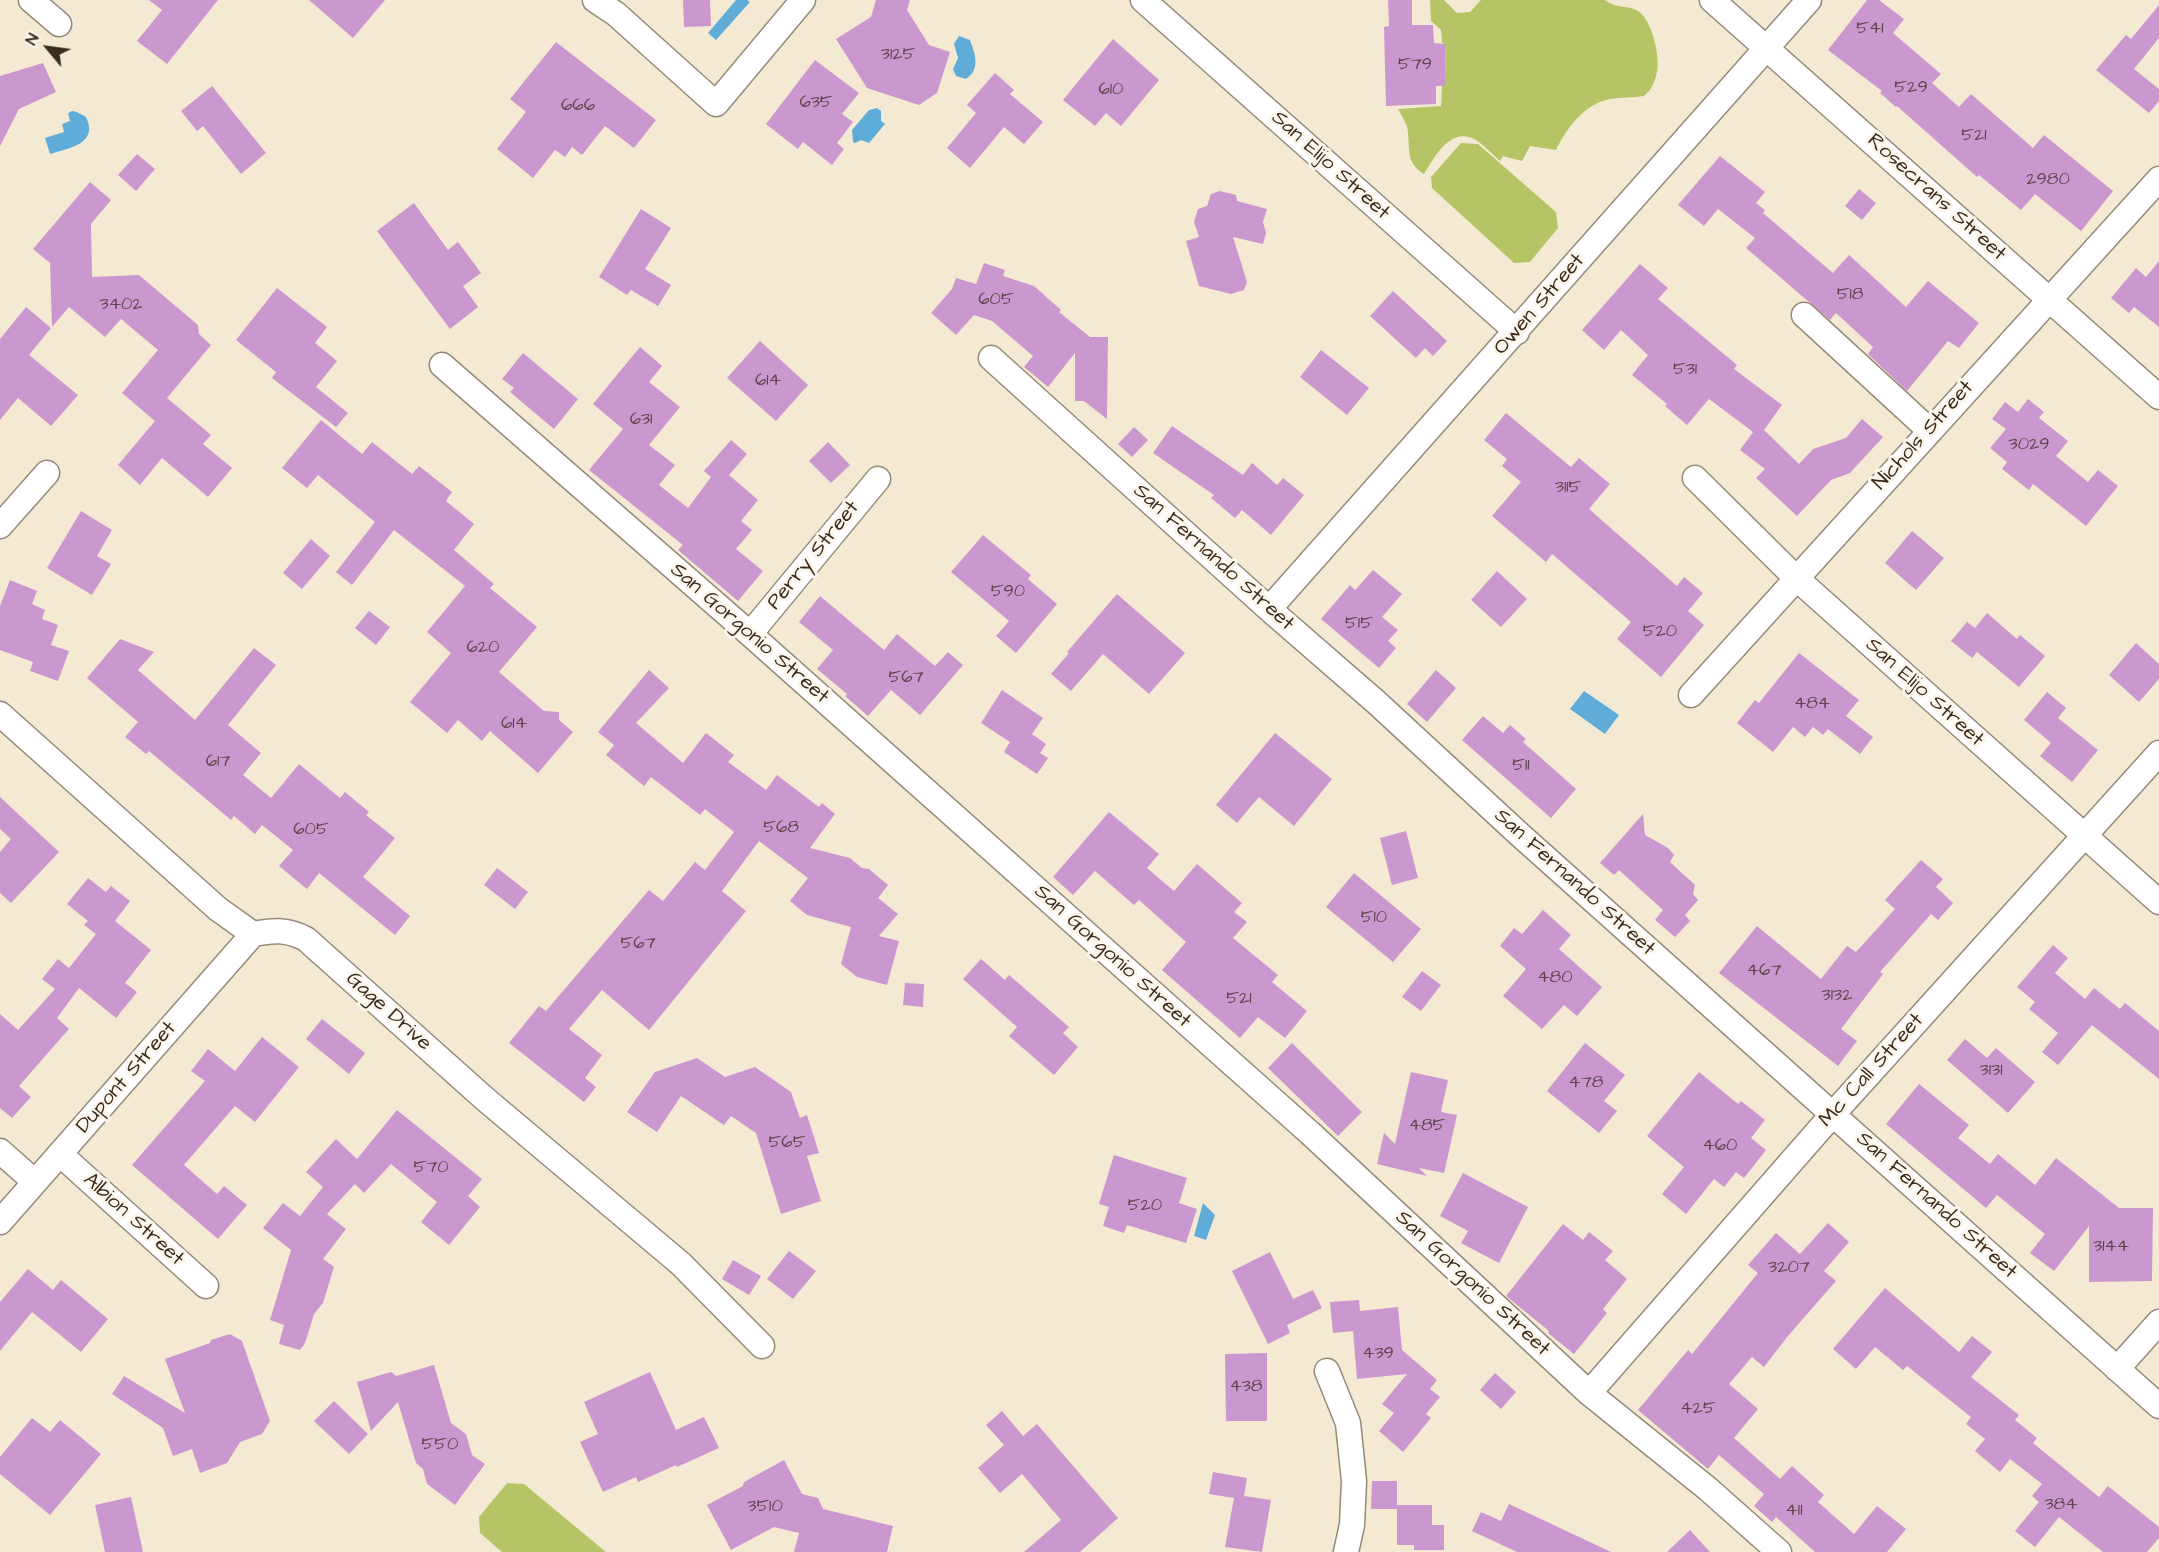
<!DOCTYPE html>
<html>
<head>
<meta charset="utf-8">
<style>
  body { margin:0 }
  #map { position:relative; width:2159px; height:1552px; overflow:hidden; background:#f4ead3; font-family:"Architects Daughter",sans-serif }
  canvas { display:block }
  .north { position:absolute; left:18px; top:18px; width:60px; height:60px; -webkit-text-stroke:4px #fbf7ec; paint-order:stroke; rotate:299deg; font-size:16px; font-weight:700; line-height:24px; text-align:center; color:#3b2a1e }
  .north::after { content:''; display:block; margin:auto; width:21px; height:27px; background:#3b2a1e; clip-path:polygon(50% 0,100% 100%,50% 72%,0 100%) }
</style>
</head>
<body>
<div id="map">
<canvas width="2159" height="1552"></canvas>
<div class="north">N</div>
</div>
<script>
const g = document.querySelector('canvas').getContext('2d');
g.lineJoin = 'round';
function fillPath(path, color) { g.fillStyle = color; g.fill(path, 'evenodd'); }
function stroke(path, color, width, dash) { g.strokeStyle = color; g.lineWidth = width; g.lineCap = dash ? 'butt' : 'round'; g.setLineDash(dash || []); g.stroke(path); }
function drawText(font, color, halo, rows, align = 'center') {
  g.font = font + ' "Architects Daughter",sans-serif'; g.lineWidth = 6; g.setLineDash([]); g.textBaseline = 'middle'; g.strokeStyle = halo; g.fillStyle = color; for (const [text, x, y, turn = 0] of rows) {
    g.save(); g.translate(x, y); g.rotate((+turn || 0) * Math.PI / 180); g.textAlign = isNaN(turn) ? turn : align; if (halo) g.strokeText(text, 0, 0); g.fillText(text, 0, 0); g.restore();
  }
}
const green = new Path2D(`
  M1430 0H1444L1457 13 1470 12 1481 0H1605C1617 9 1626 5 1636 10 1652 17 1660 56 1657 71 1656 80 1651 91 1644 96 1633 98 1621 97 1610 99 1584 104 1567 128 1556 150L1530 146 1522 161 1503 156 1500 161C1492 154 1483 144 1474 139 1450 127 1434 158 1424 174 1404 163 1411 145 1407 127 1405 121 1401 114 1398 109L1441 106 1442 86 1446 85 1445 44 1442 43 1441 30 1431 21Z
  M1461 143 1478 144 1556 212 1558 228 1530 262 1514 263 1432 188 1431 177Z
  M507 1483 524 1484 606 1552H502L480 1533 479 1517Z`);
const water = new Path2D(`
  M736 0H747L750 2 716 40 708 33Z
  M959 36 970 40C975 54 981 69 966 79L956 76 953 69 958 58 954 44Z
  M877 108 881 111V121L885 124 869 143 861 140 855 143 853 142 852 130 869 110Z
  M72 111 77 112 86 117C99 144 69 148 50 154L45 138 64 132 62 124 70 121 68 113Z
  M1584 691 1619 715 1605 734 1570 709Z
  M1203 1203 1215 1215 1206 1240 1194 1236Z`);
const building = new Path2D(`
  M149 0H218L167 64 137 41 162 10Z
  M309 0H385L353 38Z
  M683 0H710L711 26 684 27Z
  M876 0H910L907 10 929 45 950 52 937 93 919 105 867 88 836 39 871 17Z
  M1388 0H1412V25H1433L1434 43 1445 44 1446 86H1436V104L1386 106 1384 27 1389 26Z
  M1867 0H1879L1904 19 1893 33 1941 74 1932 83 1959 107 1971 94 2033 148 2044 135 2113 191 2081 231 2035 194 2021 210 1979 175 1977 177 1897 106 1896 107 1880 93 1882 91 1828 50Z
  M2159 5V38L2134 69 2159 89V101L2149 113 2096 70 2126 35 2131 39Z
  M1113 39 1159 80 1121 126 1106 113 1095 126 1063 100Z
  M556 42 656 120 634 148 605 126 582 155 572 147 565 157 555 150 533 178 497 149 526 112 510 99Z
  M815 60 859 93 842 114 853 122 837 143 844 149 832 165 803 142 798 149 766 124Z
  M43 63 56 92 19 109 0 146V76Z
  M995 73 1014 90 1010 94 1043 122 1024 144 1004 127 970 168 947 148 976 113 967 105Z
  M212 86 266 153 241 174 203 126 197 131 181 111Z
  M137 154 155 169 136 191 118 175Z
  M1720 156 1765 192 1756 203 1765 210 1763 213 1833 273 1849 255 1906 307 1928 281 1979 323 1959 348 1948 341 1907 391 1868 354 1873 347 1836 313 1830 320 1746 248 1755 238 1718 209 1704 226 1678 205Z
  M90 182 111 200 91 224 92 277 139 275 198 325 199 334 211 345 167 398 211 435 203 444 232 468 208 497 162 458 140 485 118 465 155 421 122 393 158 350 121 319 105 337 69 307 52 327 50 263 33 249Z
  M1859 189 1876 203 1862 220 1845 206Z
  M1220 191 1236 195 1237 201 1267 209 1263 222 1266 233 1263 244 1233 237 1247 282 1244 290 1231 294 1199 286 1186 241 1199 237 1194 222 1198 209 1207 206 1211 194Z
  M414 203 448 250 458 242 481 273 463 286 478 307 450 329 377 231Z
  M641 209 671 228 645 269 671 285 658 306 631 290 627 295 599 277Z
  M2159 261V327L2134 307 2129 313 2111 298 2136 268 2146 277Z
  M984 263 1005 270 1003 276 1034 286 1061 310 1059 312 1090 337H1108L1107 419 1084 401H1075V353L1048 387 1024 367 1033 356 992 321 974 315 956 335 931 313 952 289 956 278 976 284Z
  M1640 264 1668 288 1658 299 1737 365 1734 369 1782 405 1764 430 1799 464 1813 449 1846 438 1862 419 1883 437 1850 473 1831 480 1797 516 1756 478 1765 469 1740 450 1753 432 1709 399 1687 425 1665 406 1667 404 1632 375 1648 355 1621 330 1604 350 1582 330Z
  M277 288 327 327 315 343 337 361 316 387 348 413 336 427 272 378 276 372 236 340Z
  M1393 291 1447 341 1433 356 1425 348 1416 358 1370 316Z
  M26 307 51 328 29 355 78 395 51 426 18 398 0 420V339Z
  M760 341 808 385 776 421 727 378Z
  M640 347 662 366 649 382 680 407 649 445 675 465 659 485 688 508 711 477 704 471 731 440 747 454 729 475 758 500 741 521 752 530 736 549 763 571 738 601 678 550 683 545 589 470 623 429 593 404Z
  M1321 350 1369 388 1347 415 1300 377Z
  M523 353 578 399 554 429 510 392 514 388 502 379Z
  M2028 399 2044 412 2039 418 2068 441 2056 456 2088 482 2098 470 2118 486 2086 526 2033 484 2029 490 2002 469 2007 462 1990 448 2006 429 1992 419 2005 402 2018 412Z
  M1506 413 1571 467 1579 458 1610 484 1589 509 1677 586 1684 577 1703 593 1688 611 1704 625 1661 677 1617 639 1631 622 1552 554 1546 562 1492 516 1521 482 1502 466 1507 459 1484 440Z
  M321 420 362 454 372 442 412 474 419 466 452 492 446 501 474 524 454 550 494 584 490 588 537 627 499 672 544 711 559 712V720L573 732 538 773 490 731 482 741 458 720 447 733 410 702 451 653 427 632 465 586 394 530 352 585 336 572 375 522 318 475 307 488 282 468Z
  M1172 426 1243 475 1252 463 1277 485 1283 478 1304 495 1271 535 1242 510 1235 518 1211 498 1214 495 1153 453Z
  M1134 427 1148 440 1132 457 1118 444Z
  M828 442 850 465 831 483 809 461Z
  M81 511 112 530 97 556 111 564 92 595 47 568Z
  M1912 531 1944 558 1916 590 1885 563Z
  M983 535 1031 575 1028 579 1057 604 1016 653 996 636 1009 621 951 572Z
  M311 539 330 556 302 589 283 573Z
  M1373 570 1402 594 1382 617 1398 630 1388 641 1396 648 1379 668 1321 619 1350 585 1355 590Z
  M1497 571 1527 599 1501 627 1471 600Z
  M10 580 37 591 32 604 45 610 42 619 58 625 51 645 69 651 58 681 30 671 33 662 0 650V606Z
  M1117 594 1185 653 1149 694 1103 654 1071 691 1051 674 1069 653 1067 652Z
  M820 596 884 650 897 634 935 666 948 652 963 665 920 715 891 690 868 716 845 696 847 694 817 669 833 650 799 622Z
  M369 611 390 627 376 645 355 628Z
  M1987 613 2017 639 2020 635 2045 656 2019 687 1977 652 1972 658 1951 641 1967 622 1975 628Z
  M120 639 154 652 138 670 195 720 254 648 276 665 228 725 261 753 243 775 271 798 299 764 340 798 345 792 369 812 366 815 395 838 363 877 410 916 395 935 319 873 307 889 279 866 293 850 262 825 255 834 234 816 231 820 149 751 146 754 125 737 138 722 87 678Z
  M2136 643 2159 664V679L2139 702 2109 675Z
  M1799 653 1859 700 1846 716 1873 737 1860 754 1828 729 1823 735 1813 727 1805 737 1793 727 1773 752 1737 723 1755 700 1759 703Z
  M649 670 669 688 636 723 683 763 706 733 734 755 728 762 766 790 777 775 819 807 822 803 835 814 810 848 850 858 862 868 869 869 888 885 878 898 898 914 879 936 899 941 887 985 857 977 841 964 851 927 807 915 790 901 808 878 759 841 722 891 746 911 649 1030 602 990 569 1029 602 1055 585 1078 596 1087 584 1102 509 1043 539 1006 546 1011 649 890 663 901 695 862 705 870 734 832 705 809 700 815 651 777 644 786 606 755 614 745 598 732Z
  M1436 670 1456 688 1427 722 1407 704Z
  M1002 690 1043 718 1032 734 1046 744 1040 753 1048 758 1037 774 1004 752 1010 742 981 723Z
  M2047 692 2066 708 2058 718 2098 750 2072 782 2040 756 2051 743 2024 720Z
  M1483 716 1503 733 1510 725 1526 739 1523 742 1576 789 1551 818 1462 740Z
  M1275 733 1332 779 1294 826 1259 797 1237 823 1216 805Z
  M0 797 59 852 11 903 0 893V852L11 839 0 829Z
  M1109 812 1159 854 1147 868 1174 891 1197 864 1242 903 1234 912 1247 922 1233 938 1278 975 1272 982 1307 1011 1285 1038 1258 1017 1240 1038 1162 970 1186 942 1139 900 1134 905 1095 871 1073 895 1053 877Z
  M1643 814 1645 835 1668 848 1674 855 1670 862 1695 885 1693 894 1698 900 1685 915 1690 921 1675 937 1655 920 1663 910 1619 870 1614 875 1600 863Z
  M1406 831 1418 878 1392 885 1380 838Z
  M1921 860 1943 879 1936 887 1953 903 1938 920 1931 914 1880 972 1883 974 1841 1029 1857 1041 1838 1066 1719 973 1757 926 1821 979 1847 946 1856 952 1895 909 1885 900Z
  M497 868 528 892 515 909 484 885Z
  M1354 873 1421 929 1393 962 1326 907Z
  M88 878 106 892 111 886 130 901 115 921 151 950 125 983 137 992 116 1018 79 988 57 1018 69 1029 19 1086 31 1097 12 1118 0 1108V1014L18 1030 55 989 42 979 58 959 69 968 96 934 84 925 88 921 67 904Z
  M1543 910 1571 935 1559 949 1602 987 1577 1016 1564 1005 1542 1029 1503 996 1526 969 1500 946 1514 928 1522 934Z
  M2053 945 2068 958 2055 973 2085 999 2094 988 2120 1009 2125 1003 2159 1031V1079L2092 1025 2058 1065 2042 1052 2058 1033 2029 1009 2035 1002 2017 987Z
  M981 959 1005 980 1009 975 1069 1027 1063 1033 1078 1047 1054 1075 1009 1036 1017 1027 963 979Z
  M1422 971 1441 985 1421 1011 1402 997Z
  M905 983 924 984 923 1007 903 1005Z
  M322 1019 365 1053 349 1074 306 1039Z
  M262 1037 299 1067 255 1122 235 1106 184 1165 217 1194 224 1186 247 1205 218 1239 132 1165 205 1081 191 1071 208 1049 235 1071Z
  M1965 1039 1987 1058 1996 1048 2035 1082 2008 1113 1947 1060Z
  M1292 1043 1362 1112 1338 1136 1268 1068Z
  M1585 1043 1625 1075 1604 1101 1617 1111 1599 1133 1547 1091Z
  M697 1058 725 1077 755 1067 791 1092 800 1118 807 1115 819 1153 807 1156 821 1201 781 1214 756 1133 731 1116 724 1125 681 1096 657 1132 627 1112 655 1072Z
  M1411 1072 1448 1080 1441 1112 1457 1115 1444 1173 1419 1168 1427 1176 1377 1164 1384 1133 1395 1144Z
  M1699 1072 1738 1104 1741 1101 1765 1120 1751 1138 1766 1150 1744 1178 1736 1172 1724 1187 1714 1179 1686 1214 1662 1194 1684 1167 1647 1136Z
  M1919 1084 1969 1125 1958 1138 1990 1164 1998 1154 2035 1185 2056 1158 2119 1208H2153L2152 1281 2089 1282V1226L2054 1271 2030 1253 2045 1234 1997 1195 1986 1208 1886 1124Z
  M397 1110 482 1179 468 1196 480 1207 449 1245 421 1222 437 1202 391 1164 364 1193 355 1184 327 1214 346 1229 323 1259 334 1267 323 1303 314 1314 305 1343 300 1350 279 1344 284 1325 270 1320 291 1250 263 1228 283 1203 300 1216 323 1187 306 1172 336 1139 357 1159Z
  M1114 1155 1187 1178 1179 1203 1197 1209 1186 1243 1127 1225 1124 1233 1103 1226 1109 1207 1099 1204Z
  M1463 1173 1528 1207 1499 1263 1461 1243 1468 1231 1440 1216Z
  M1828 1223 1849 1242 1824 1271 1836 1281 1788 1336 1764 1367 1752 1357 1729 1384 1758 1409 1734 1438 1780 1479 1792 1466 1824 1495 1818 1502 1854 1534 1877 1506 1906 1529 1887 1552H1815L1776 1517 1772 1522 1754 1506 1764 1494 1719 1455 1708 1469 1638 1410 1688 1350 1692 1354 1758 1273 1748 1265 1776 1233 1800 1254Z
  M1563 1224 1583 1240 1589 1232 1613 1251 1605 1260 1627 1279 1603 1309 1607 1313 1574 1354 1548 1333 1549 1331 1506 1296Z
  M789 1251 816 1271 793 1299 767 1279Z
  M1270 1252 1293 1299 1313 1290 1322 1308 1287 1325 1290 1333 1268 1344 1232 1271Z
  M733 1260 761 1276 749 1295 722 1279Z
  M28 1269 53 1290 61 1280 108 1319 81 1352 32 1312 0 1351V1302Z
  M1885 1288 1959 1352 1972 1336 1992 1352 1971 1377 2019 1415 2015 1420 2037 1438 2033 1443 2099 1497 2108 1486 2159 1527V1538L2147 1552H2103L2059 1517 2035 1547 2015 1531 2039 1502 2032 1496 2042 1484 2010 1459 2000 1472 1975 1451 1985 1439 1966 1424 1971 1417 1907 1366 1903 1370 1875 1347 1856 1369 1833 1349Z
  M1359 1300 1360 1311 1398 1307 1402 1350 1437 1380 1430 1389 1440 1397 1426 1414 1431 1418 1403 1452 1379 1431 1394 1413 1382 1404 1407 1374 1357 1379 1353 1331 1333 1333 1330 1302Z
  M230 1334 242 1341 270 1421 262 1434 240 1442 227 1463 200 1473 192 1449 173 1456 163 1428 112 1394 124 1376 185 1413 165 1359 210 1343 211 1340Z
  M1267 1353V1421H1226L1225 1354Z
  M434 1365 451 1423 466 1434 472 1455 485 1464 455 1505 427 1484 423 1469 416 1463 398 1402 371 1431 357 1382 391 1372 396 1376Z
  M650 1372 676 1430 704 1417 719 1448 677 1467 676 1465 638 1482 636 1477 603 1492 580 1442 598 1434 584 1402Z
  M1495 1373 1516 1392 1501 1409 1480 1390Z
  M334 1401 368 1434 349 1454 314 1421Z
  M1002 1411 1023 1436 1037 1424 1118 1518 1080 1552H1024L1061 1520 1022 1474 1000 1493 978 1468 1004 1445 986 1425Z
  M32 1418 50 1432 60 1420 101 1454 50 1515 0 1474V1457Z
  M784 1460 802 1494 818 1498 823 1509 893 1526 887 1552H794L799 1533 774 1527 731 1550 707 1505 743 1486 744 1482Z
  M1213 1472 1247 1478 1244 1496 1271 1500 1262 1552 1225 1547 1234 1498 1209 1494Z
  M1372 1481H1397V1509H1371Z
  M131 1497 143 1552H105L95 1505Z
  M1509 1504 1611 1552H1517L1472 1531 1481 1512 1501 1521Z
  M1397 1505H1432V1525H1444V1550H1414V1545H1397Z
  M1690 1530 1710 1552H1667Z`);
const minor = new Path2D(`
  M31 0 59 24
  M595 0 616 14 716 104 803 0
  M1143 0 1517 332
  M1712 0 2159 397
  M1804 315 1929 430
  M991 358 1269 609 1376 702 1519 834 2159 1406
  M442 365 750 634 1310 1133 1589 1393 1708 1489 1779 1552
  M1695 478 1796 578 2159 902
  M0 526 47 473
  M1269 609 1809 0
  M750 634 878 479
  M1691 695 2159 179
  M0 714 218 909 253 934C273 930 287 929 306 939L485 1099 681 1264 762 1346
  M0 1151 35 1182
  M60 1154 206 1286
  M0 1222 253 934
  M2117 1369 2159 1322
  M1327 1371 1348 1423 1354 1481 1352 1525 1346 1552
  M1589 1393 1833 1114 2159 753`);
const numberNames = [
  ["541",1870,29],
  ["3125",898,55],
  ["579",1415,65],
  ["529",1911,88],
  ["610",1111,90],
  ["635",816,103],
  ["666",578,106],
  ["521",1974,136],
  ["2980",2048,180],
  ["518",1850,295],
  ["605",996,300],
  ["3402",121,305],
  ["531",1685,370],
  ["614",768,381],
  ["631",641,420],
  ["3029",2029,445],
  ["3115",1568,488],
  ["590",1008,592],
  ["515",1359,624],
  ["520",1660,632],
  ["620",483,648],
  ["567",906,678],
  ["484",1812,704],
  ["614",514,724],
  ["617",218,762],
  ["511",1521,766],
  ["568",781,828],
  ["605",311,830],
  ["510",1374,918],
  ["567",638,944],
  ["467",1764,971],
  ["480",1555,978],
  ["3132",1837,996],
  ["521",1239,999],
  ["3131",1991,1071],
  ["478",1586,1083],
  ["485",1427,1126],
  ["565",787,1143],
  ["460",1720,1146],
  ["570",431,1168],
  ["520",1145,1206],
  ["3144",2111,1247],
  ["3207",1789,1268],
  ["439",1378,1354],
  ["438",1246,1387],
  ["425",1698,1409],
  ["550",440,1445],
  ["384",2061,1505],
  ["3510",765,1507],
  ["411",1794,1511]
];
const streetNames = [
  ["San Elijo Street",1330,166,42],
  ["Rosecrans Street",1936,198,42],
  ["Owen Street",1540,305,-49],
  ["Nichols Street",1924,436,-48],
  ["Perry Street",814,556,-51],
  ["San Fernando Street",1213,558,42],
  ["San Gorgonio Street",749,634,41],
  ["San Elijo Street",1924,693,42],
  ["San Fernando Street",1574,883,42],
  ["San Gorgonio Street",1112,957,42],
  ["Gage Drive",388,1012,42],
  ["Mc Call Street",1872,1071,-48],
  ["Dupont Street",127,1078,-49],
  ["San Fernando Street",1936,1206,42],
  ["Albion Street",133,1220,42],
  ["San Gorgonio Street",1472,1284,43]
];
fillPath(green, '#b7c466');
fillPath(water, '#60acd9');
fillPath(building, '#cb97cf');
stroke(minor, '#988a78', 27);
stroke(minor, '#fff', 24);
drawText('18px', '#5f454a', null, numberNames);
drawText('21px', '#3b2a1e', '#fbf7ec', streetNames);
</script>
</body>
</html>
